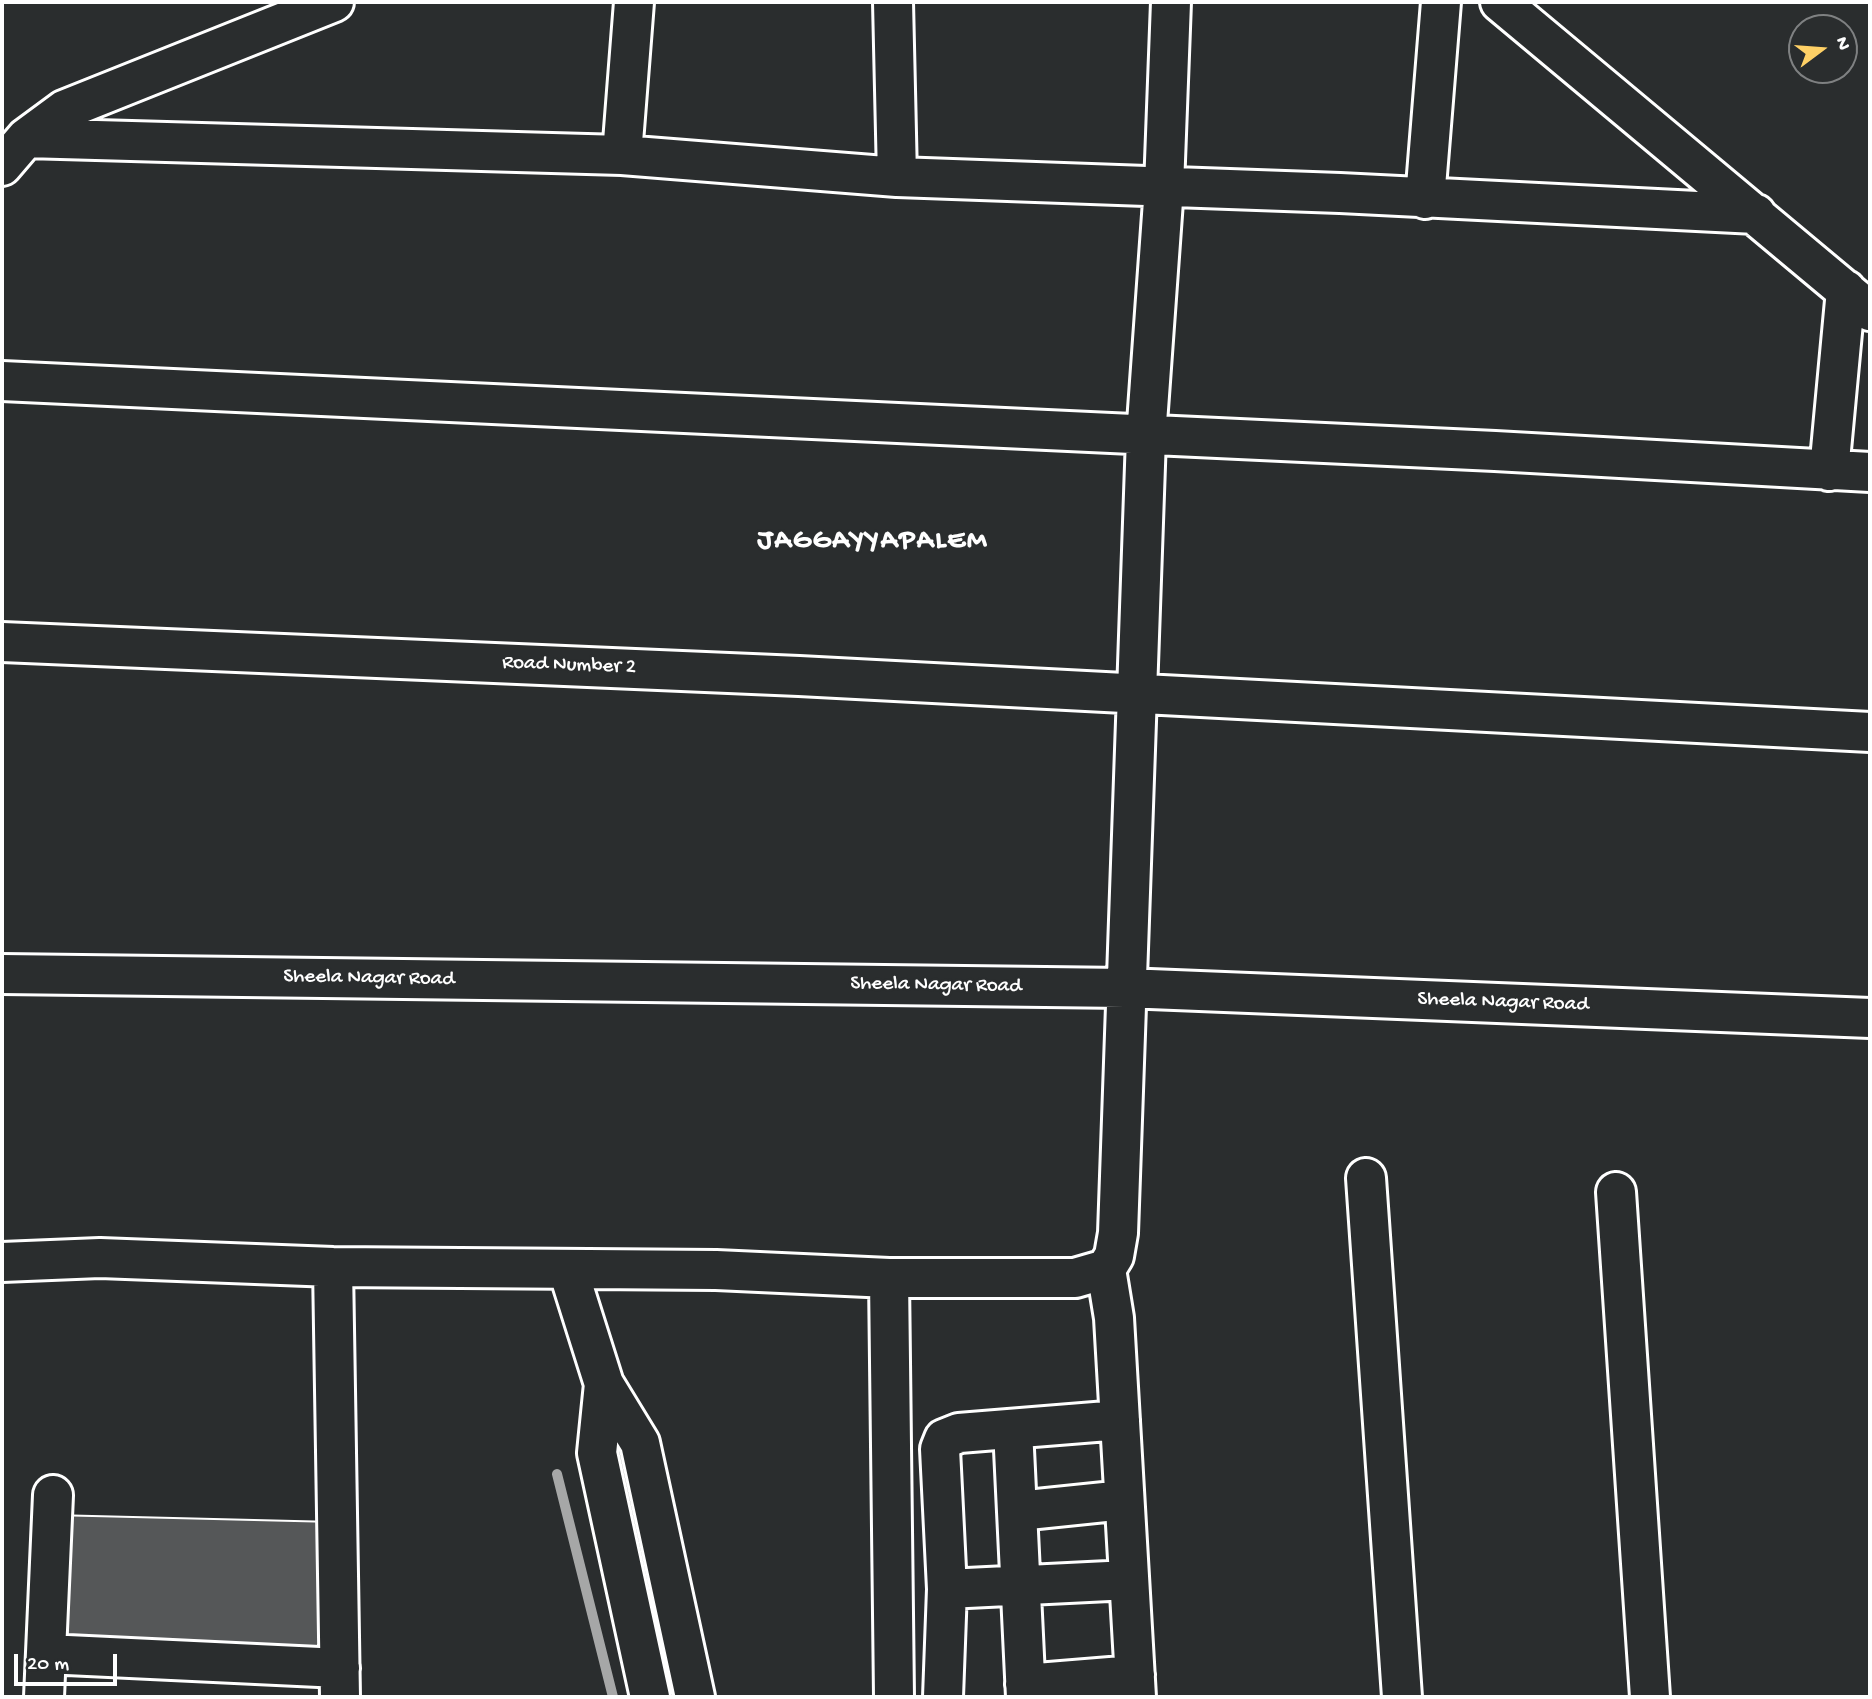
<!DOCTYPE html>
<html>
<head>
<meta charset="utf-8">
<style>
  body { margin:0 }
  #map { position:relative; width:1872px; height:1699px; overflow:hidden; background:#2a2d2e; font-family:"Gochi Hand",sans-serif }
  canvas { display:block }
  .frame { position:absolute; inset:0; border:4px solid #fff; pointer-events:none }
  .north { position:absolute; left:1788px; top:14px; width:70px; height:70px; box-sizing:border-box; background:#2a2d2e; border:2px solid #7f8182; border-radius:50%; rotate:74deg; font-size:19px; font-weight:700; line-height:28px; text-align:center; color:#fff }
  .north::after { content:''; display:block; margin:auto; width:24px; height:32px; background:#ffd166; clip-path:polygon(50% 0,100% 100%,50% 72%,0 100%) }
  .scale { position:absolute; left:14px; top:1654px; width:103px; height:32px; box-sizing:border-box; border:4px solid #fff; border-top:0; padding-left:9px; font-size:21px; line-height:24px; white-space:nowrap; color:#fff; -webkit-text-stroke:5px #2a2d2e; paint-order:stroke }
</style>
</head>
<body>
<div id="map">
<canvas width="1872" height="1699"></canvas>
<div class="frame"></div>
<div class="north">N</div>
<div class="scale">20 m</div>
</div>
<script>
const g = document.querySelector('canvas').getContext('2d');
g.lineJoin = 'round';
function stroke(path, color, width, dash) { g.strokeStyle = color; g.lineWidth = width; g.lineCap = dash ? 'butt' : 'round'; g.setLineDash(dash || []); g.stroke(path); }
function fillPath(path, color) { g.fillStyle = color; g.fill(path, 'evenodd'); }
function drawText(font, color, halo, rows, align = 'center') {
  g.font = font + ' "Gochi Hand",sans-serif'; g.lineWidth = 5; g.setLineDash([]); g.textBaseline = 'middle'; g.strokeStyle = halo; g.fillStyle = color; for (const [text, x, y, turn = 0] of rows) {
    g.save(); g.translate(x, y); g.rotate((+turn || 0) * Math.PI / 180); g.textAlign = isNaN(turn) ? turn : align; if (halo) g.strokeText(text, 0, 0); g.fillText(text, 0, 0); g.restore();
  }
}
const stream = new Path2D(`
  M557 1474 613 1697`);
const building = new Path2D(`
  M52 1515 335 1522 332 1651 50 1644Z`);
const minor = new Path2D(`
  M893 2 897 177
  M1500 2 1870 311
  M26 138 622 155 897 177 1340 193 1756 214
  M622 155 634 2
  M2 166 26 138 64 110 334 2
  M1425 199 1441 2
  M2 381 1495 451 1870 472
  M1829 471 1846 290
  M2 642 799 676 1870 732
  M2 974 1125 988 1870 1018
  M1366 1178 1402 1697
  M1616 1192 1650 1697
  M2 1262 100 1258 333 1267 716 1270 889 1278H1075L1106 1269
  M333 1267 340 1697
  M568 1270 604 1384 640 1443 695 1697
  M889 1278 894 1697
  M604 1384 597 1453 650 1697
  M1013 1429 1026 1697
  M1018 1511 1124 1500
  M947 1589 1129 1580
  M46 1654 340 1668
  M1025 1684 1135 1675
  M44 1697 53 1495
  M943 1697 947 1589 940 1449 944 1439 959 1433 1120 1420
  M1136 1697 1114 1318 1106 1269 1114 1256 1118 1233 1146 437 1164 187 1171 2`);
const streetNames = [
  ["Road Number 2",569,666,2],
  ["Sheela Nagar Road",369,979,1],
  ["Sheela Nagar Road",936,986,1],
  ["Sheela Nagar Road",1503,1003,2]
];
const districtNames = [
  ["JAGGAYYAPALEM",873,543]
];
stroke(stream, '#a6a7a7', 10);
fillPath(building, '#555758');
stroke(building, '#fff', 2);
stroke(minor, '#fff', 44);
stroke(minor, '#2a2d2e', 38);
drawText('21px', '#fff', '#2a2d2e', streetNames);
g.letterSpacing = '2px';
drawText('bold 28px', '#fff', '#2a2d2e', districtNames);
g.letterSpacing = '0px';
</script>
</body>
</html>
